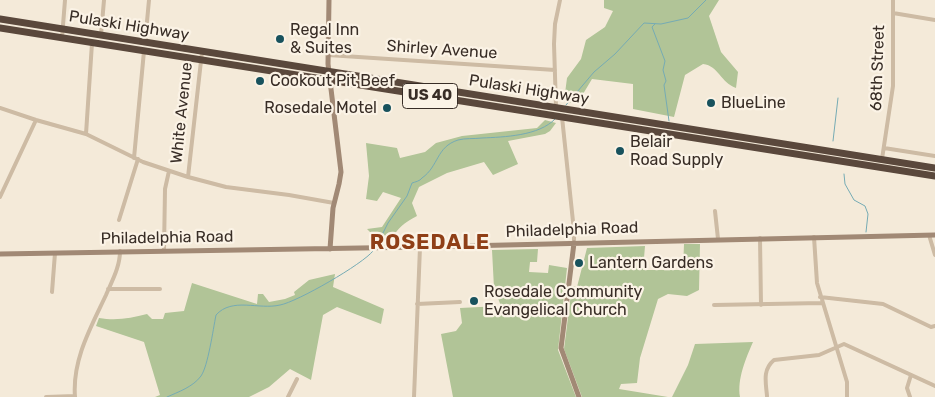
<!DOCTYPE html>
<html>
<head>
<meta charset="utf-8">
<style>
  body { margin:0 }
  canvas { display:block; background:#f4ead9 }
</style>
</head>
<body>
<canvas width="935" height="397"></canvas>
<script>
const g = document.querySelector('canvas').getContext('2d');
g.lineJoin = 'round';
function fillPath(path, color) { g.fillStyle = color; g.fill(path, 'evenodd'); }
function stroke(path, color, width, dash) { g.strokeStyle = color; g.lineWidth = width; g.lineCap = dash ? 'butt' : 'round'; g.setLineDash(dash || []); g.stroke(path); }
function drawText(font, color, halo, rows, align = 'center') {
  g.font = font + ' Rubik,sans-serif'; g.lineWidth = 4.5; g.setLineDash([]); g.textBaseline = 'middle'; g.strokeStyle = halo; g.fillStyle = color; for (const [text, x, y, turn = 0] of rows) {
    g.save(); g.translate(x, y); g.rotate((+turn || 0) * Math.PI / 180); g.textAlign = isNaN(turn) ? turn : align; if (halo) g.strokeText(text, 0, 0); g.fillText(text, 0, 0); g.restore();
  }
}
const green = new Path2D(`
  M604 0H719L709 16 721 52 738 72 736 88C720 82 719 66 703 64L685 75 674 117 633 109V84L592 79 577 104 564 101 567 78 581 59 586 40 605 27 613 11 604 8Z
  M545 120 556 123 550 131 545 134 508 141 518 164 493 175 484 162 447 173 419 187 412 203 417 216C404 223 397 228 391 241H374L372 234 367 229 382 227 401 198 383 192 377 201 366 199 369 176 366 143 397 148 400 158 425 152 436 143 462 136 537 128Z
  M684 244H700L699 290 687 296 668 294 658 299 640 358 637 383 621 384 619 389 668 397H582L564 349 572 286 577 287 587 248 645 246 643 270H683Z
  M538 249 537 262H530L529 272 548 273 549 265 567 268 558 350 576 397H453L441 334 456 331 462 323 460 308 501 306 494 288 492 250Z
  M335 274 333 287 384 309 381 324 337 307 323 315 311 380 290 369 269 387 249 397H155L160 395 144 342 96 326 99 318C117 321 131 318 147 314L152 319H163L165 313 184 311 192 283 257 304 258 294H263L269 302 285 299 295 295 294 292 309 280Z
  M753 342C746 358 737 379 740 397H672L688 365 695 344Z`);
const stream = new Path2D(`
  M655 24 652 27 665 61 663 70 666 81 664 85 669 121
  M566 105 594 72 615 54 644 23 661 24 688 18 706 0
  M833 141 838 98
  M844 174 845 184 854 200 865 206 868 214 866 232
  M377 245 388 223 407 196 412 183C415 182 420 181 422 178 439 166 436 147 458 140 465 138 474 139 482 138 504 137 539 136 555 119
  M167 397C178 392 193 387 201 376 208 366 213 330 216 315 232 297 259 310 280 305 297 302 363 264 373 251`);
const street = new Path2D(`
  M893 13 935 20
  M101 35 104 0
  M62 38 65 0
  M145 43 149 0
  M328 55 555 70
  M556 107 554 44 555 24 560 0
  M0 108 36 120 86 134 143 162 188 177 226 187 289 195 334 203
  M562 117 574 231V243
  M86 134 92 43
  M884 148 935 156
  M134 158 144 51
  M882 159 893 86V0
  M188 177 202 52
  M0 197 36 120
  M715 211 718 239
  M119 220 138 159
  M929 235 935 255
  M814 237 817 283 847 382V397
  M760 238 761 305
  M164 250 165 189 169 171
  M108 289H160
  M52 292 55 253
  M820 297 883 304 931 327 935 326
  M417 304 460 302
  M714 305 822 303
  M767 396C766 383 762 370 774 360L819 355 844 344 935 386
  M46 397 75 396
  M75 397C72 360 91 327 106 295 112 281 120 267 120 251
  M288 397 297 379
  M414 397 420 247
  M910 397 907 388 911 375`);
const secondary = new Path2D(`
  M329 0 328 64 341 172 339 184 333 208 330 249
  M574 243 561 348 579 397
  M0 254 420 247 935 235`);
const highway = new Path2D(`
  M0 19 935 168
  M0 28 935 176`);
const markers = [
  [280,39,5,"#18525d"],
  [260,81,5,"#18525d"],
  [711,103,5,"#18525d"],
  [387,108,5,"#18525d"],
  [620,151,5,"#18525d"],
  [579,263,5,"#18525d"],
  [474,301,5,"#18525d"]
];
const shields = [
  [430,96,55]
];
const shieldNames = [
  ["US 40",430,96]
];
const streetNames = [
  ["Pulaski Highway",129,26,9],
  ["Shirley Avenue",442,50,4],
  ["68th Street",878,68,-88],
  ["Pulaski Highway",529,90,9],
  ["White Avenue",182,113,-84],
  ["Philadelphia Road",572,230,-2],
  ["Philadelphia Road",167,238,-1]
];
const poiNames = [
  ["Regal Inn",290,30],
  ["& Suites",290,48],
  ["Cookout Pit Beef",270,81],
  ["BlueLine",721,103],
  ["Rosedale Motel",377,108,"right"],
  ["Belair",630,142],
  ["Road Supply",630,160],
  ["Lantern Gardens",589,263],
  ["Rosedale Community",484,292],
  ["Evangelical Church",484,310]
];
const districtNames = [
  ["ROSEDALE",430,243]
];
fillPath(green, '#b1c497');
stroke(stream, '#75abb4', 1);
stroke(street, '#cdbba4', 4);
stroke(secondary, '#a18975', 5);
stroke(highway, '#5a483c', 7);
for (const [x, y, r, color] of markers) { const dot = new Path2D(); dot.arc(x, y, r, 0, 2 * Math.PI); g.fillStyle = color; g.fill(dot); stroke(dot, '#fbf3e6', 2); }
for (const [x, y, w] of shields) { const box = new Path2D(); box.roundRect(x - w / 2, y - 12.5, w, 25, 4); g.fillStyle = '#fbf3e6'; g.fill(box); stroke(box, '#382d26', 1); }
drawText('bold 15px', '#382d26', null, shieldNames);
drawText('16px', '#382d26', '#fbf3e6', streetNames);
drawText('16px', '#382d26', '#fbf3e6', poiNames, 'left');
g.letterSpacing = '1px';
drawText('bold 21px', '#8f3f17', '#fbf3e6', districtNames);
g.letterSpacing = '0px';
</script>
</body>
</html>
